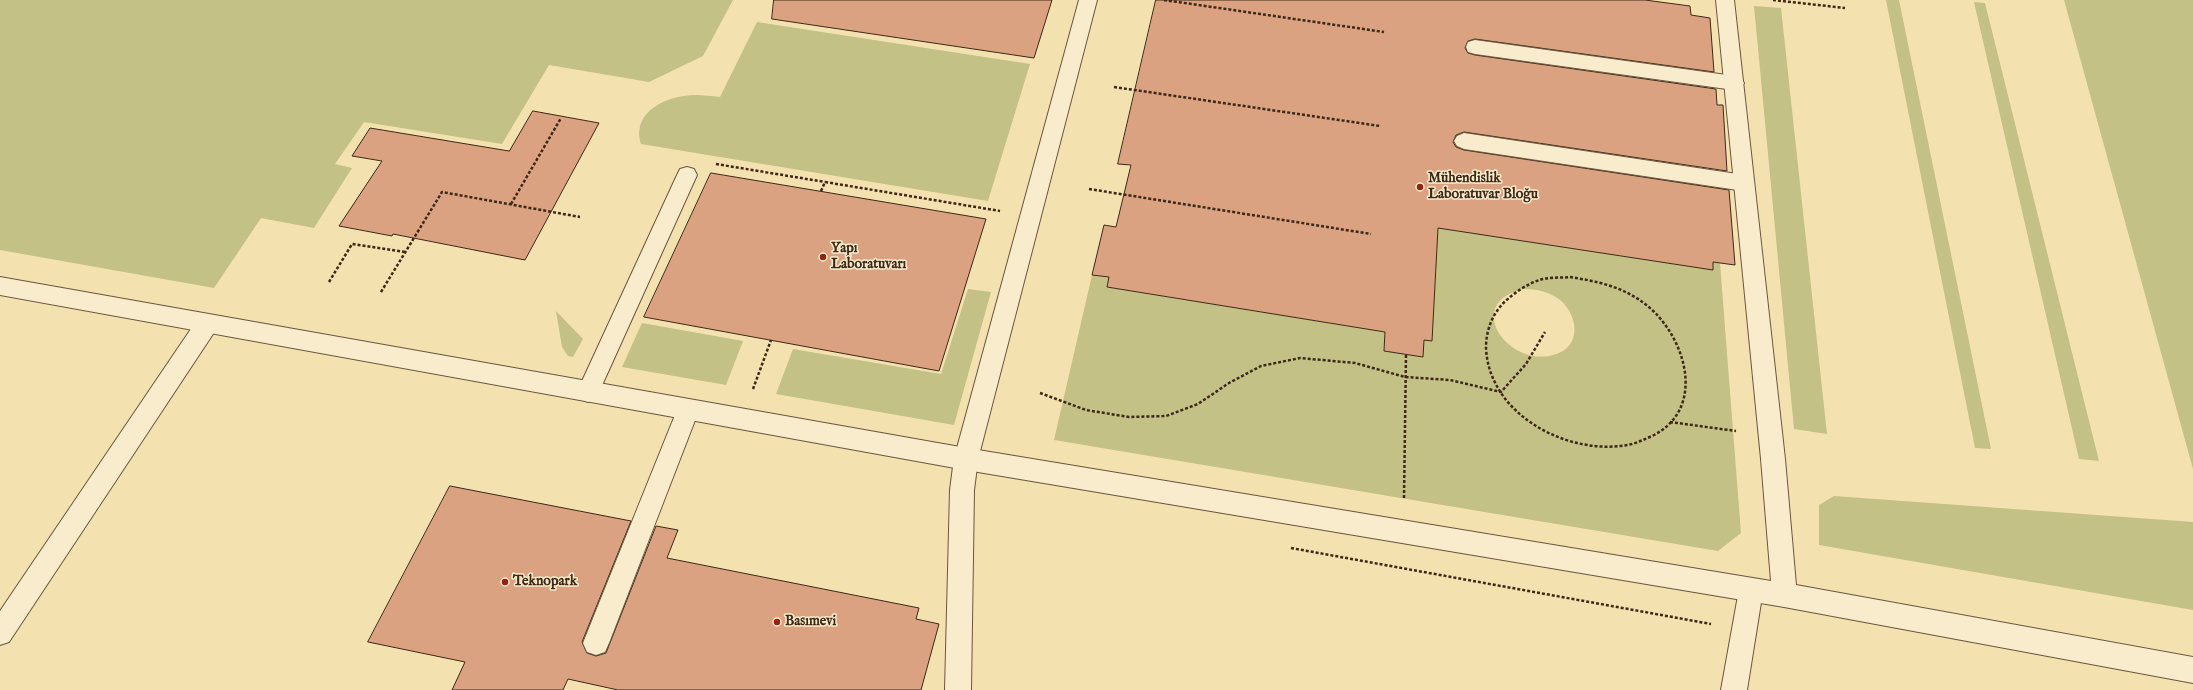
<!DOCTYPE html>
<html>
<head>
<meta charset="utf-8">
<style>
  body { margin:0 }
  canvas { display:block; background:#f4e1b0 }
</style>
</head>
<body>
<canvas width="2193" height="690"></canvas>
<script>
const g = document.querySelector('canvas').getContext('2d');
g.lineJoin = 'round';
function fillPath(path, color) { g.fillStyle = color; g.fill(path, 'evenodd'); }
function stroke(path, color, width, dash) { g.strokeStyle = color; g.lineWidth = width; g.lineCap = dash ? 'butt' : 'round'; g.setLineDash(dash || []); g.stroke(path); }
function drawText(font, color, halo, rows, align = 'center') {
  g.font = font + ' "IM FELL English",serif'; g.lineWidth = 3; g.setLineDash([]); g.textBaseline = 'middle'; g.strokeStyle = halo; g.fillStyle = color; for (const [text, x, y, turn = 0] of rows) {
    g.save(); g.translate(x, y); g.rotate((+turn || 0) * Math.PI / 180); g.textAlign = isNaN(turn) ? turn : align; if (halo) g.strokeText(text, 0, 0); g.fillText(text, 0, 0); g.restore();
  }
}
const green = new Path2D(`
  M0 0H733L703 56 649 82 549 65 502 144 364 122 335 164 352 168 314 228 261 218 214 288 0 250Z
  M1886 0H1899L1991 449 1975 448Z
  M2064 0H2193V469Z
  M1974 2 1985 3 2099 461 2079 459Z
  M1754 6 1781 8 1827 434 1794 429Z
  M757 22 1030 64 988 201 641 144C631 111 668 95 696 95 704 95 712 96 720 97Z
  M1438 228 1713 270V262L1720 263 1741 533 1718 551 1054 440 1092 275 1109 277 1107 287 1385 332 1384 351 1422 357 1424 340 1432 341ZM1523 289C1537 289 1550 292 1560 300 1577 314 1582 343 1559 353 1512 373 1460 304 1523 289Z
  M968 289 991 292 954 425 776 394 793 349 941 374Z
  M556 311 583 339 573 357 568 356 562 347Z
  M642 323 743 341 726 385 622 367Z
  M1834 496 2193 522V610L1819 545V505Z`);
const building = new Path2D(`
  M774 0H1052L1034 58 772 19Z
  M1156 0H1645L1690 6 1691 15 1710 18 1714 72 1475 39 1468 41 1465 48 1468 53 1475 55 1716 89 1717 105H1723L1727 171 1464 132 1456 135 1453 142 1456 147 1464 150 1729 190 1735 265 1713 262V270L1438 228 1432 341 1424 340 1423 357 1384 351 1385 332 1107 287 1109 277 1092 275 1104 225 1116 227 1131 165 1118 164Z
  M533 111 599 123 525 260 393 234 392 236 339 226 382 161 352 156 370 128 509 151Z
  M711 173 986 219 939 371 644 317Z
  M450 486 631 521 582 642 587 653 596 656 606 653 656 526 678 530 667 558 919 608 916 619 939 624 921 690H618L568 679 563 690H452L465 662 368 642Z`);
const path = new Path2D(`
  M1164 0 1384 32
  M1773 0 1845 8
  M1114 87 1380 126
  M716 164 825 182
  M1089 189 1371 234
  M821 191 825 182 1000 211
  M511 204 561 118
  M1570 277C1595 281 1620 286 1641 301 1684 330 1710 408 1652 436 1645 439 1639 442 1632 444 1571 458 1489 416 1486 348 1486 328 1494 310 1509 298 1518 290 1531 282 1543 279 1552 277 1561 278 1570 277Z
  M329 282 352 244 405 252
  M381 292 442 192 580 217
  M753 389 771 340
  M1040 393 1086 410 1129 417 1166 416 1198 404 1229 383 1261 366 1300 358 1355 363 1405 377 1450 380 1501 392 1526 364 1545 332
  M1670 422 1736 431
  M1404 498 1406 355
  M1291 548 1711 624`);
const lane = new Path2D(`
  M1079 0H1097L978 459 974 490 971 690H945L950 490 954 459Z
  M1475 40 1734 76 1741 78 1744 83 1741 88 1734 90 1475 54 1468 52 1466 47 1468 42Z
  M1464 133 1744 175 1751 177 1754 183 1751 189 1744 191 1464 149 1457 146 1454 141 1457 136Z
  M687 167 694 169 697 175 599 392 596 399 588 402 580 399 577 392 677 175 680 169Z
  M207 315 215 317 218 324 215 331 9 642 0 645V611L199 317Z
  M688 400 696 403 699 410 609 643 605 652 596 655 587 652 583 643 677 410 680 403Z
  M1751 578 1760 582 1763 590 1747 690H1721L1739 590 1742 582Z`);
const street = new Path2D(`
  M1716 0H1734L1785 459 1796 585 2193 657V683L1784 607 966 470 0 295V277L966 448 1771 581 1761 459Z`);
const markers = [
  [1420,187,4,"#8f2418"],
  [823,257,4,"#8f2418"],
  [505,582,4,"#8f2418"],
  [777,622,4,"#8f2418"]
];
const poiNames = [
  ["Mühendislik",1428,179],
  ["Laboratuvar Bloğu",1428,195],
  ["Yapı",831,249],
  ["Laboratuvarı",831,265],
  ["Teknopark",513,582],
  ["Basımevi",785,622]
];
fillPath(green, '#c3c186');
fillPath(building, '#daa280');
stroke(building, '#3d2818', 1);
stroke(lane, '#6b563e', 2);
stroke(street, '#6b563e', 2);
stroke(path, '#3d2818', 2.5, [3, 2]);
fillPath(lane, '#f8eccc');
fillPath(street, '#f8eccc');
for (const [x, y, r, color] of markers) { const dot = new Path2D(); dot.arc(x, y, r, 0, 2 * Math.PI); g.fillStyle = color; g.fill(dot); stroke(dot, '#f8eccc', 1.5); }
drawText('bold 14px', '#3d2818', '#f8eccc', poiNames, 'left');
</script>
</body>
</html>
